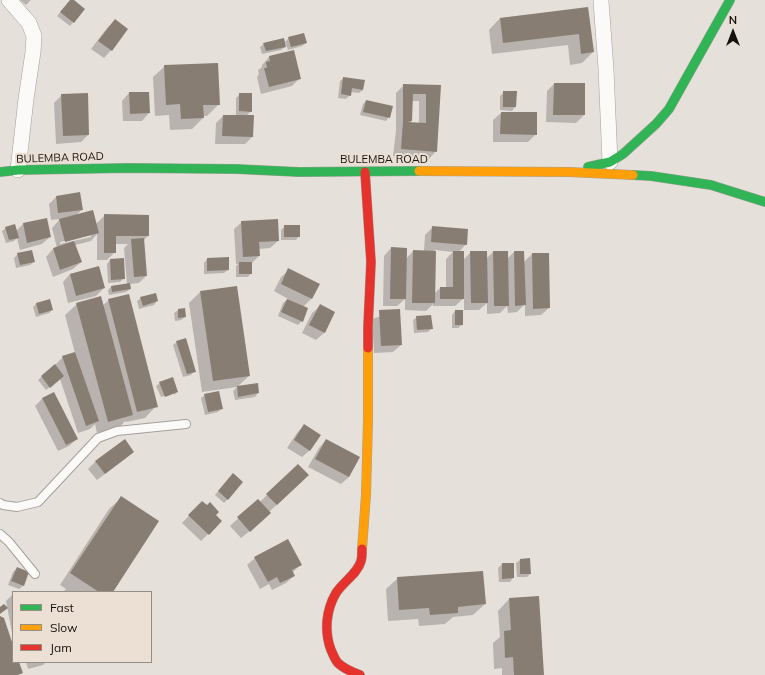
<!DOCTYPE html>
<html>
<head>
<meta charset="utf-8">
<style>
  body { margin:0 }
  #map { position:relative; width:765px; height:675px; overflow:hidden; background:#e6e0da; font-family:Mulish,sans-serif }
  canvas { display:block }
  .legend { position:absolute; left:12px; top:591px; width:140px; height:72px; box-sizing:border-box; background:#ecdfd4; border:1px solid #968d84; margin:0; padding:5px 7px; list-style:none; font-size:12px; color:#15110d }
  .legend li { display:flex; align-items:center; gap:8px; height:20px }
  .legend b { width:20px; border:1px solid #968d84 }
  .north { position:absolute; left:713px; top:12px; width:40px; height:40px; -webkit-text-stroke:3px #ecdfd4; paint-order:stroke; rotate:0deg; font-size:11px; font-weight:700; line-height:16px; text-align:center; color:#15110d }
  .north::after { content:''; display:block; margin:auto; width:14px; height:18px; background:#15110d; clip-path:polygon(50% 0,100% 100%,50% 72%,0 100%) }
</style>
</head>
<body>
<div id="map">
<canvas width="765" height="675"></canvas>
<ul class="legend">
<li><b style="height:5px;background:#30b455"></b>Fast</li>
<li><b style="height:5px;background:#ff9f0a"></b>Slow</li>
<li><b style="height:5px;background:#e5322d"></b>Jam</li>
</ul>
<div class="north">N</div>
</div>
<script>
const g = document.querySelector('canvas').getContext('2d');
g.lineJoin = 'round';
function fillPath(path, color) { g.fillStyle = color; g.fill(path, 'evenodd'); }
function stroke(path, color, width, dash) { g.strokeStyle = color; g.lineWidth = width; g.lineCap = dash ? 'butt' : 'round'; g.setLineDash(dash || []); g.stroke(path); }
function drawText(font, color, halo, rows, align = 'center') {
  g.font = font + ' Mulish,sans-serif'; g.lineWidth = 4; g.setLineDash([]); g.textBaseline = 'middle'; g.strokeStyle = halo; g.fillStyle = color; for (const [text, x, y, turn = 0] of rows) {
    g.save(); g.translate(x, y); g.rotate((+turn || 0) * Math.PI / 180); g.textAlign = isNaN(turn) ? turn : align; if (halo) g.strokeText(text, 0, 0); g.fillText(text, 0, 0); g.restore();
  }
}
const shadow = new Path2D(`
  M20 0H31L26 5Z
  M71 0H72L84 9 70 26 57 16Z
  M588 8 593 52 582 63 570 65 568 45 492 54 489 30 500 18Z
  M115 20 111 50 104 58 91 49 107 28Z
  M289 38 306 43 302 46 288 50 285 42Z
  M264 44 285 47 281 50 262 54 260 47Z
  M269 57 300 78 292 86 261 94 257 77 259 74 258 70 262 67V65Z
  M165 66 219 104 207 116H203V118L192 129 170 130 169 115 155 116 153 77Z
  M344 78 363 90 359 93 350 92V95L346 99 338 98 340 81Z
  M554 84H584V115L576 123 546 122 547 91Z
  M404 85 440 86 436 151 429 159 393 156 396 130V93ZM411 101H419V124L411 123Z
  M504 92 515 107 512 111 500 110V96Z
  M129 93 149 113 142 121H123L122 101Z
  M240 94 251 111 246 116 252 137 245 144H215L216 123 223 116H236V98Z
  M62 95 88 135 81 142 56 144 54 103Z
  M366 101 389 117 386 121 360 115 363 104Z
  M501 113 536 134 528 142H493V120Z
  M56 197 82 209 76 216 96 224 105 215 148 236 143 241 146 276 139 283 129 284 130 289 126 292 109 295 108 290 112 286 127 284 124 248 128 244H115V252L107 260H97V234L91 241 75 245 81 262 73 269 53 277 46 257 53 249 57 248 52 228 60 219 51 220 49 204ZM91 235V237L60 244V242Z
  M242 222 278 241 270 248 259 249V256L251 264V273L248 277H236V266L238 264H236L234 229Z
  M23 224 50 237 42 244 20 250 17 238 14 241 6 243 2 231 6 228 16 231Z
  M285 226 299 236 296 240H281V230Z
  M433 227 466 244 459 252 463 260 471 252 486 259 493 252 507 259 514 252 524 262 532 254 549 308 541 315 525 316V304L517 312 508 313 507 306 500 313 487 314V303L479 310H464V298L455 306H433V304L426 311 405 310V299L397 306H383L384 256 391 248 406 259 413 251H424L425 235ZM435 250 453 252 446 259V288H440L434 294Z
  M18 254 34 262 30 265 16 268 14 258Z
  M207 259 228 270 224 273 204 274V263Z
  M110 260 124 278 120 282 108 283 107 264Z
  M98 267 104 288 96 296 68 303 63 282 70 274Z
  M289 270 311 299 303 307 302 321 298 325 278 316 283 303 288 299 274 291 281 277Z
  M200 292 249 376 237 387 202 392 189 303Z
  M141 298 157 301 154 305 139 309 137 301Z
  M109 300 156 406 145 418 126 422 125 421 120 427 97 433 95 424 90 429 78 433 60 379 46 390 38 380 55 365 63 357 75 353 65 315 77 304 102 306Z
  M37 303 52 310 49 313 36 317 33 307Z
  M320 306 334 313 324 333 316 340 302 333 312 313Z
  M184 309 185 317 181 320 175 321 174 313 178 310Z
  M399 310 401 345 393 352 374 353 372 319Z
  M455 311 462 325 458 328H452V315Z
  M417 317 431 329 428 332 414 333 413 320Z
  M177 342 194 371 191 375 183 377 173 345Z
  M160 383 177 392 174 395 162 400 174 395V393L161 397 156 386Z
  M257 384 258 393 255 397 235 400 233 391 237 387Z
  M205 395 222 408 218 412 205 415 201 398Z
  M43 398 77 439 69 446 58 451 35 406Z
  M304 425 310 450 302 457 287 448 297 433Z
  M326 440 359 458 349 477 341 484 308 467 319 448Z
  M133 452 125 459 97 480 88 469 96 461Z
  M229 478 228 499 224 503 215 495Z
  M300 483 269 512 262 521 241 538 230 526 258 500 260 502 267 495Z
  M121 498 111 592H63L66 589 60 585 109 509Z
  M202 502 221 521 201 541 182 523Z
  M255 558 300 565 293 572 294 576 286 583 272 590 269 584 260 589 247 565Z
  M520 560 530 574 527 577H517L516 563Z
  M502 564H513V578L510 582H499L498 568Z
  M17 568 28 572 23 586 19 589 8 585 13 572Z
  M398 578 485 604 473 615 453 617 445 624 419 626 418 619 388 621 386 589Z
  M13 594V638L6 601Z
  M509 599 543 675H502V668L494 669 493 643 500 637 498 611Z
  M26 662H46L43 665 28 669Z`);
const building = new Path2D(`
  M70 0H74L85 9 74 23 60 12Z
  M588 7 594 52 581 54 579 34 503 43 500 18Z
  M115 19 128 29 112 51 98 41Z
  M304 33 307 43 291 47 288 37Z
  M284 38 286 47 266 51 263 43Z
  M294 50 301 79 269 87 264 68H267L266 62 270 61 269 56Z
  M218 63 220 105H203L204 118 181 119 180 104 166 105 164 65Z
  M343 77 365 80 363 90 352 88 351 96 341 94Z
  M554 83H585V115H553Z
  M403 84 441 85 437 152 401 149 403 121ZM413 94H426V123L407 122 412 121Z
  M503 91H517L516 107H503Z
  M129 92H149L150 113 130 114Z
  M88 93 89 135 63 136 61 94Z
  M239 93H252V112L239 111Z
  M366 100 393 106 390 118 363 112Z
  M501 112H537V135L500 134Z
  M223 115H254L253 137 222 136Z
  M80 192 83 210 58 213 56 196Z
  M93 210 99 233 65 242 59 219Z
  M104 214 149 215V236H116V253H104Z
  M47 218 51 237 27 243 23 223Z
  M278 219 279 241 259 242 260 256 243 257 241 221Z
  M15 224 19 238 9 240 5 227Z
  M284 225H300V237H284Z
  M432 226 468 229 467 245 431 242Z
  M144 238 147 276 134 277 131 239Z
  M74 241 82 262 60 270 53 248Z
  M391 247 407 248 406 299H390Z
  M32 250 35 262 20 265 17 253Z
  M413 250 436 251 435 303H412Z
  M453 251H464V299H440V287H453Z
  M470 251H487L488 303H471Z
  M493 251H508L509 306H494Z
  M514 251H524L526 305 515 306Z
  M532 253H549L550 308 533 309Z
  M229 257V270L207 271V258Z
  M124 258 125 279 111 280 110 259Z
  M239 262H252V274H239Z
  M99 266 105 288 76 296 70 274Z
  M288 268 320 284 312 299 281 284Z
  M130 283 131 289 112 292 111 286Z
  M237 286 250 376 213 381 200 291Z
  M156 293 158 301 143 306 140 297Z
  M129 294 158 407 137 412 108 299Z
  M101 296 133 415 108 422 76 303Z
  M50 299 53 310 39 314 36 303Z
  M287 299 308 308 303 322 281 312Z
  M320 304 335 312 325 333 309 325Z
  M185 308 186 317 178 318V309Z
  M400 309 402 345 381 346 379 310Z
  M455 310H463V325H455Z
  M431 315 433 329 417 330 416 316Z
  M186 338 196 372 187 374 176 341Z
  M75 352 99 421 86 426 62 356Z
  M55 364 64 376 50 388 41 376Z
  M173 377 178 392 165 397 159 382Z
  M258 383 259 393 238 397 237 386Z
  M219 391 223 409 208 412 204 394Z
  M54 392 78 439 66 445 42 398Z
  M304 424 321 435 310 451 294 440Z
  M125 439 134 452 105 474 95 461Z
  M326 439 360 457 349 477 315 459Z
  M298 464 309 475 277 505 266 494Z
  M233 473 243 482 228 500 218 491Z
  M121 496 159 521 113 592H99L70 573Z
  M258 499 271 513 250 532 237 517Z
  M202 501 207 505 210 502 219 512 216 515 222 521 209 535 188 515Z
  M288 539 302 565 292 570 295 576 280 583 277 577 268 582 254 557Z
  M530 558 531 574H520V559Z
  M502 563H514V578L502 579Z
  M17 567 29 572 24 586 11 581Z
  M483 571 486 604 458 607V613L430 615 429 608 399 610 397 577Z
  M539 596 544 675H514L513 657 505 658 504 631 511 630 509 598Z
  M4 604 8 608 0 614V607Z
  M0 616 4 618 13 645V662H19L23 673 18 675H0Z`);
const lane = new Path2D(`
  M0 503 3 505 17 507 38 502 98 438 117 431 186 424
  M0 534 9 542 35 574`);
const street = new Path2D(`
  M9 0 29 23 34 36 33 52 26 99 18 170
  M601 1 606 69 610 162`);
const fast = new Path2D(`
  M588 167 610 162 623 154 656 124 669 109 730 0
  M0 172 18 170 128 168 236 169 299 172 419 171
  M633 175 651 176 711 185 765 202`);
const slow = new Path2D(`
  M419 171 569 172 633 175
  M362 549 366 495 368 420V348`);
const jam = new Path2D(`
  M365 172 371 262 368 327V348
  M360 675C352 672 344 669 338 663 335 660 333 654 331 650 324 631 326 610 336 593 343 582 358 573 361 561 362 558 362 553 362 549`);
const streetNames = [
  ["BULEMBA ROAD",60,158,-2],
  ["BULEMBA ROAD",384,160]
];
fillPath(shadow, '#0003');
fillPath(building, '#877d73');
stroke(lane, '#a39f9a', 10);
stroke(street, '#a39f9a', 16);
stroke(fast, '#a39f9a', 10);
stroke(slow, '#a39f9a', 10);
stroke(jam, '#a39f9a', 10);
stroke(lane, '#fbfaf9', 8);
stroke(street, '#fbfaf9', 15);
stroke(fast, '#30b455', 9);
stroke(slow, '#ff9f0a', 9);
stroke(jam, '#e5322d', 9);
drawText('11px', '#15110d', '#ecdfd4', streetNames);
</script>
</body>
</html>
